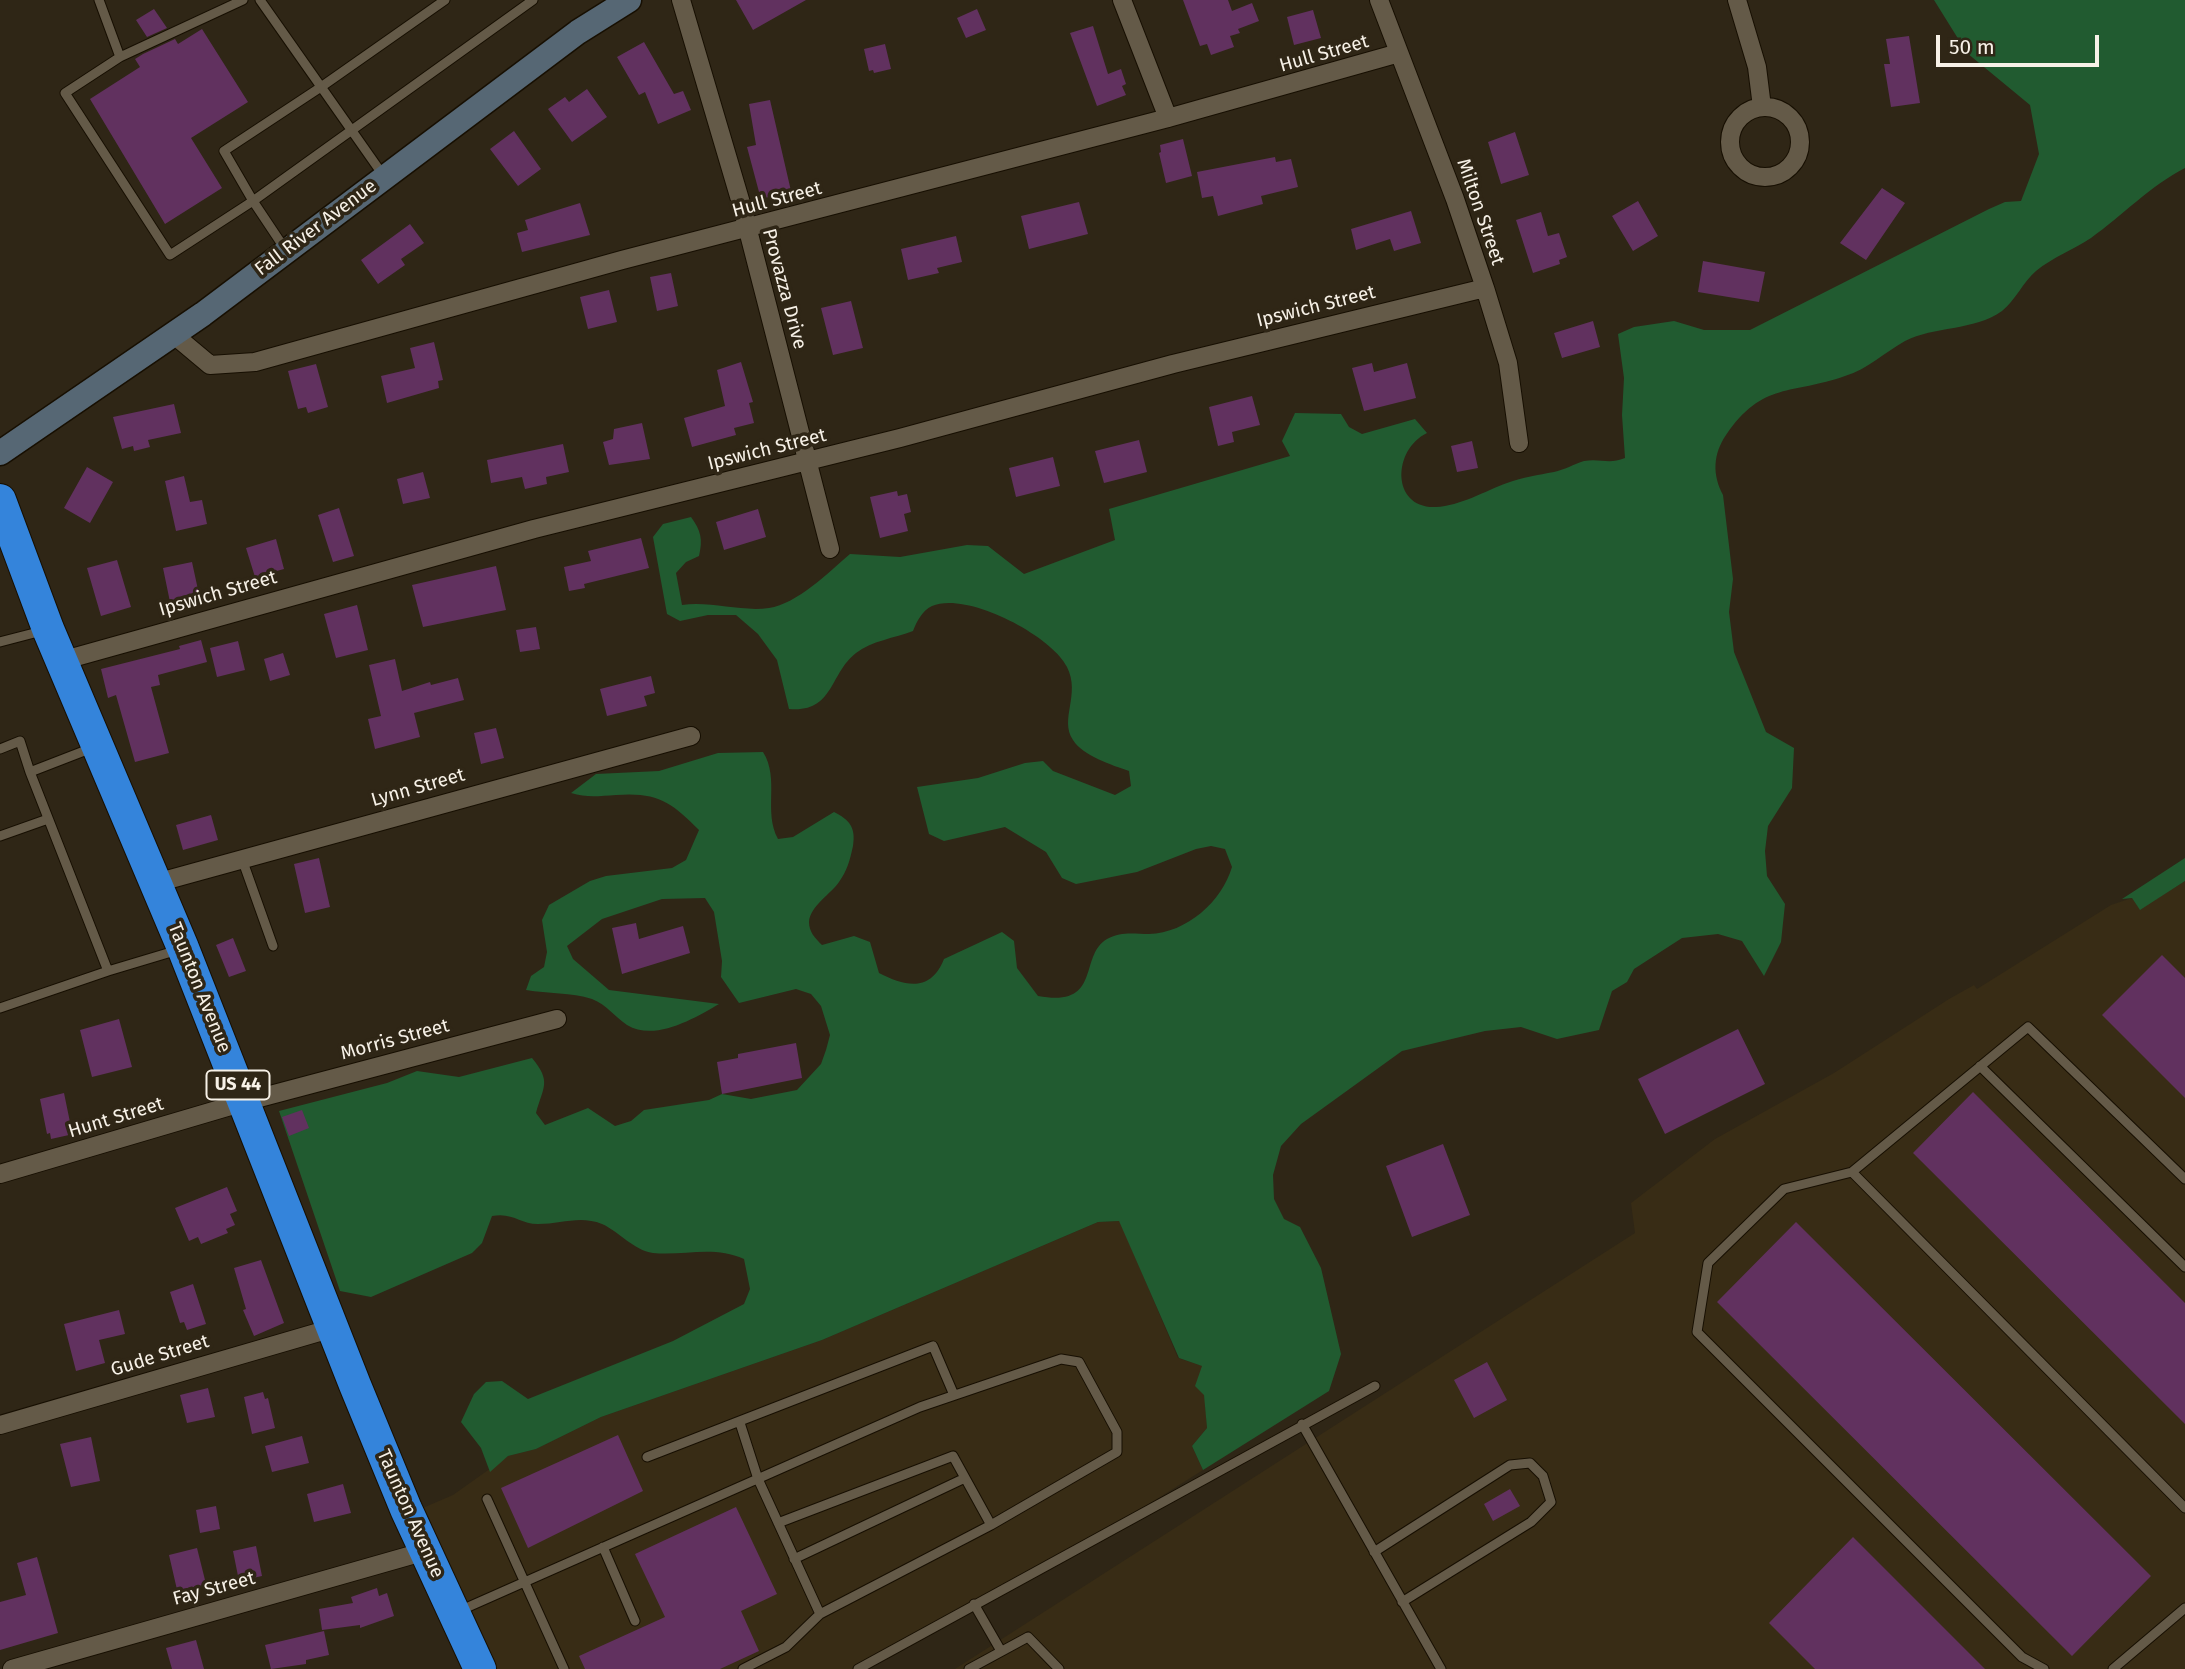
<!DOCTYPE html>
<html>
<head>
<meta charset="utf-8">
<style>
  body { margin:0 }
  #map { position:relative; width:2185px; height:1669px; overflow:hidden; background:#2f2616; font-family:"Fira Sans",sans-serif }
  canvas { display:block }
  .scale { position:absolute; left:1936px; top:35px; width:163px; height:32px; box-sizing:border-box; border:4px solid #f7f1e7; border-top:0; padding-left:9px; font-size:21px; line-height:24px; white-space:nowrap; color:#f7f1e7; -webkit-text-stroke:5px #2f2616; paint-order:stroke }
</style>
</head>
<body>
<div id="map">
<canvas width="2185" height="1669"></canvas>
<div class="scale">50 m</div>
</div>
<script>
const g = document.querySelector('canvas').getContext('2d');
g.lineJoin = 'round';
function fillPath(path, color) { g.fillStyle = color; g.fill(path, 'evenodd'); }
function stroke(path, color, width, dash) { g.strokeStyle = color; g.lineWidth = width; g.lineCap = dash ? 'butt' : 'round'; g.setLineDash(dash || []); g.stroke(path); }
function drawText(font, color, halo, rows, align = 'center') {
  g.font = font + ' "Fira Sans",sans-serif'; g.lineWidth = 7; g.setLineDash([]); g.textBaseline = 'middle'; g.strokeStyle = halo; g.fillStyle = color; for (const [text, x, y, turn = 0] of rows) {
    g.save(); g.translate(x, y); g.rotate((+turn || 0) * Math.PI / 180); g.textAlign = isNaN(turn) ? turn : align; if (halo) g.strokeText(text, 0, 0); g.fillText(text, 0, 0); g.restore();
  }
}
const built = new Path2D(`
  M2185 881V1669H955L1635 1233 1631 1203 1715 1139 1834 1073 1949 999 1974 985 1977 989 2111 905 2132 898 2140 909Z
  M1120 1221 1178 1358 1203 1366 1207 1428 1192 1446 1203 1470 1106 1531 861 1669H482L411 1513 453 1495 508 1456 536 1449 601 1417 822 1340 1098 1222Z`);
const green = new Path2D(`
  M1934 0H2185V168C2150 186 2123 215 2091 238 2073 250 2053 257 2036 271 2023 282 2015 301 2002 311 1974 331 1934 326 1905 341 1885 352 1868 369 1845 376 1792 395 1763 381 1726 435 1713 454 1712 475 1723 495L1733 579 1729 612 1734 652 1766 732 1794 748 1792 788 1768 826 1765 851 1767 876 1785 904 1781 942 1764 976 1742 941 1718 934 1682 938 1634 969 1627 982 1612 991 1599 1030 1557 1039 1521 1027 1485 1031 1402 1051 1301 1124 1281 1146 1273 1175 1274 1199 1284 1219 1300 1227 1321 1268 1341 1354 1329 1391 1203 1470 1192 1446 1207 1428 1204 1395 1195 1386 1202 1366 1179 1358 1119 1221 1098 1222 822 1340 601 1417 536 1449 508 1456 490 1472 481 1448 461 1422 474 1394 486 1382 502 1381 528 1399 673 1341 744 1304 750 1289 744 1259C713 1245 685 1256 653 1253 633 1250 620 1232 602 1224 580 1215 561 1224 538 1224 520 1224 513 1212 492 1216L482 1243 472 1253 371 1297 340 1291 279 1111 387 1083 417 1071 459 1077 532 1058C552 1082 543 1087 536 1113L545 1125 588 1108 615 1126 631 1121 644 1110 709 1100 722 1094 751 1099 797 1090 821 1064 826 1050 830 1035 821 1006 811 994 796 989 739 1003 721 977 722 961 714 912 705 898 662 899 602 919 567 946 573 959 609 990 719 1004C695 1018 655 1042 627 1025 614 1016 607 1005 592 999 571 992 548 994 526 990L531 976 544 967 547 952 542 920 549 905 590 881 606 876 672 868 686 860 699 830C671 802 658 792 616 795 599 796 587 798 571 793L596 774 659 771 718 753 763 752C780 779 763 811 778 839L793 837 834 812C850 820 856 828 853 846 850 860 847 871 839 882 831 894 810 906 809 922 809 932 815 938 822 945L854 936 870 942 879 973C906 987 931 992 944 959L1002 932 1014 941 1017 968 1038 996C1103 1008 1078 956 1107 939 1122 931 1134 934 1149 934 1187 933 1222 901 1232 867L1225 849 1211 846 1196 849 1137 872 1076 884 1062 878 1046 852 1005 827 944 841 929 834 917 787 978 778 1025 763 1043 761 1053 771 1115 795 1131 786 1129 771C1112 765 1083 756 1073 740 1059 719 1081 695 1067 667 1052 636 967 591 932 606 922 611 917 621 913 631 895 638 871 641 856 653 829 674 834 713 789 709L777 660 758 634 736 615H708L680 621 667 614 653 537 663 524 691 517C701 531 703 539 699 556L686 562 676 573 682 605C711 601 741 612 769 608 797 604 829 572 850 554L900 557 967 545 988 546 1024 574 1115 540 1109 509 1290 456 1282 441 1295 413 1341 414 1349 427 1362 434 1415 419 1427 433C1392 450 1391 509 1436 507 1460 506 1485 491 1507 483 1523 477 1538 475 1554 472 1564 470 1574 464 1584 461 1601 458 1608 465 1625 458L1622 415 1624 378 1618 334 1634 327 1674 321 1704 330H1750L1989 209 2005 202 2021 201 2039 154 2030 105 1967 53Z
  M2185 858V881L2140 910 2132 898 2122 899Z`);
const building = new Path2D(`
  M736 0H806L753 30Z
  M1183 0H1228L1232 11 1252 3 1259 21 1238 29 1240 33 1230 36 1234 47 1211 55 1207 44 1200 46Z
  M154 9 167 28 147 37 136 20Z
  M977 9 986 30 966 38 957 18Z
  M1313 10 1321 38 1294 45 1287 17Z
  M1093 26 1108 74 1121 69 1126 84 1122 86 1126 95 1097 106 1070 33Z
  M202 29 248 102 191 138 222 188 165 224 90 99 140 67 135 59 143 54 175 39 178 44Z
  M1909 36 1920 103 1891 107 1884 64H1890L1886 39Z
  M644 42 674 94 683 91 691 110 658 124 645 92 639 95 617 57Z
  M885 44 891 69 874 73 873 70 869 71 864 49Z
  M587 89 607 117 572 142 548 109 565 97 569 102Z
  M770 100 791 191 765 198 763 191 759 192 747 147 756 145 749 104Z
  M514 131 541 169 518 186 490 149Z
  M1515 132 1529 175 1501 184 1488 142Z
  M1183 139 1192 176 1166 183 1159 153 1161 152 1160 145Z
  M1275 157 1276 162 1291 159 1298 187 1261 196 1263 204 1218 216 1213 196 1202 198 1197 172Z
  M1882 188 1905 203 1866 260 1840 243Z
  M1638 201 1658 236 1633 251 1612 216Z
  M1079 202 1088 234 1029 249 1021 216Z
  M580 203 590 235 522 252 517 233 528 230 525 220Z
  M1411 211 1421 243 1394 251 1390 239 1356 250 1351 229Z
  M1541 212 1548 236 1559 233 1567 257 1559 260 1560 264 1533 273 1516 220Z
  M410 224 424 243 401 259 405 265 378 284 361 260Z
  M956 236 962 262 937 268 939 273 908 280 901 249Z
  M1703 261 1765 272 1759 302 1698 292Z
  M671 273 678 306 657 311 650 277Z
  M609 290 617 322 588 329 580 297Z
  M851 301 863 348 833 355 821 308Z
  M1593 321 1600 347 1562 358 1554 333Z
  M434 342 443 380 438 381 439 388 387 403 381 376 415 368 410 348Z
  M741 362 753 402 749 403 754 423 734 428 736 435 692 447 684 418 725 406 717 370Z
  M1372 363 1374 372 1407 363 1416 398 1364 411 1352 368Z
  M316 364 328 407 308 413 306 407 298 409 288 371Z
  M1252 396 1260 425 1232 432 1234 442 1218 446 1209 407Z
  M174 404 181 433 148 440 150 447 134 451 133 446 122 449 113 417Z
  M642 423 650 459 609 465 603 442 613 439 614 429Z
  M1139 440 1147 472 1104 483 1095 451Z
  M1472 441 1478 468 1457 472 1451 446Z
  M563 444 569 472 546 477 547 484 525 489 522 477 491 483 487 460Z
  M1053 457 1060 486 1016 497 1009 468Z
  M87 467 113 482 90 523 64 508Z
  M423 472 430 498 403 504 397 479Z
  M184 476 190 502 202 500 207 524 176 531 165 481Z
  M897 491 898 496 907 494 911 512 904 514 908 531 880 538 870 497Z
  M339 508 354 556 333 562 318 515Z
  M758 509 766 537 724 550 716 522Z
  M641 538 649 568 584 584 585 588 569 591 564 567 591 561 588 551Z
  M276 539 284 569 255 577 246 548Z
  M117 560 131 607 101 616 87 568Z
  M192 562 200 599 181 603 180 599 170 602 163 568Z
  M496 566 506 610 423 627 412 585Z
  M357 605 368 650 336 658 324 614Z
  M536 627 540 649 520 652 516 630Z
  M201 640 207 662 158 675 160 685 151 687 169 753 135 762 116 695 108 698 101 669 180 649 179 646Z
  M238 641 245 670 217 677 210 648Z
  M283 653 290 675 270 681 264 659Z
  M395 659 402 691 430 682 431 685 458 678 464 700 414 713 420 737 375 749 368 719 381 716 369 665Z
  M651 676 655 693 644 696 647 706 607 716 600 689Z
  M496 728 504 758 481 764 474 733Z
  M211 815 218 840 183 850 176 825Z
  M319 858 330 907 305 913 294 864Z
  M636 923 639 939 683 926 690 953 622 974 612 928Z
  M233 938 246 971 229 977 216 945Z
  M2162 955 2185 978V1098L2102 1015Z
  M119 1019 132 1067 92 1077 80 1030Z
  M1738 1029 1765 1084 1665 1134 1638 1079Z
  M796 1043 802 1078 722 1094 717 1062 738 1058V1054Z
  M1973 1092 2185 1303V1424L1913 1153Z
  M64 1093 71 1127 68 1128 69 1135 51 1139 50 1133 47 1134 40 1099Z
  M302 1110 309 1128 289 1136 282 1117Z
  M1443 1144 1470 1215 1412 1237 1386 1166Z
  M227 1187 237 1211 230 1214 235 1225 226 1229 228 1233 201 1244 198 1237 189 1241 175 1208Z
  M1796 1222 2151 1576 2072 1656 1717 1302Z
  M261 1260 284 1323 254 1336 243 1310 246 1309 234 1268Z
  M193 1284 206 1324 187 1330 184 1322 180 1323 170 1292Z
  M119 1310 125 1334 99 1340 105 1363 76 1371 64 1324Z
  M1487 1362 1507 1400 1474 1418 1454 1380Z
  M208 1388 215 1417 187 1423 180 1395Z
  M263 1392 265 1399 268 1398 275 1428 252 1434 244 1397Z
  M618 1435 643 1491 528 1548 501 1488Z
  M302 1436 309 1463 272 1472 265 1446Z
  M91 1437 100 1481 71 1487 60 1444Z
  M343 1484 351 1513 314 1522 307 1494Z
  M1510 1489 1520 1506 1493 1521 1484 1504Z
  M216 1506 220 1529 200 1533 196 1510Z
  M736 1507 777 1594 741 1611 759 1651 720 1669H585L579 1656 665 1617 635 1554Z
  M1853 1537 1985 1669H1815L1769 1623Z
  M256 1546 262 1576 239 1581 233 1551Z
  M197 1548 207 1588 178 1594 169 1555Z
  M37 1557 58 1633 0 1650V1602L26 1595 17 1563Z
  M377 1588 379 1596 387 1593 394 1616 360 1628V1625L322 1630 319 1609 353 1603 351 1597Z
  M324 1631 329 1655 306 1660V1664L271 1669 265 1645Z
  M196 1640 204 1669H172L166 1648Z`);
const lane = new Path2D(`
  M99 0 120 57
  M243 0 120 57 65 93 170 255 253 201 224 151 321 87 445 0
  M260 0 383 175
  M285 249 253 201 533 0
  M0 642 42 631
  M92 748 30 772 108 971 178 950
  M0 749 20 741 30 772
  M0 836 48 819
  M242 859 273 946
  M0 1008 108 971
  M1980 1066 2185 1267
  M1852 1172 1784 1189 1708 1263 1697 1332 2022 1657 2044 1669
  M2185 1179 2028 1027 1852 1172 2185 1508
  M740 1423 758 1479 820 1614
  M1302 1424 1441 1669
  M647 1457 933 1346 954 1395
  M487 1499 564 1669
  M778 1523 953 1456 991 1525
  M603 1547 635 1621
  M1374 1552 1510 1465 1530 1463 1543 1476 1551 1502 1531 1522 1402 1602
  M794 1559 965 1478
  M974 1604 1001 1651
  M459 1611 920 1407 1061 1359 1079 1362 1117 1432V1452L991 1525 820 1614 786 1647 743 1669
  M858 1669 1375 1386
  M969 1669 1028 1637 1059 1669
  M2113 1669 2185 1608`);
const street = new Path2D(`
  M681 0 741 203 830 549
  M1122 0 1168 118
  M1379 0 1455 199 1485 288 1508 363 1519 443
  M1737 0 1757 67 1762 107
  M1730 142a35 35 0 1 1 70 0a35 35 0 1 1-70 0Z
  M173 334 210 365 255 362 622 260 1168 118 1399 53
  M61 661 534 529 900 438 1173 364 1485 288
  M156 883 691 736
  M0 1174 244 1102 557 1019
  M0 1425 333 1328
  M12 1669 426 1551`);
const secondary = new Path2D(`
  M0 453 203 314 578 32 629 0`);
const highway = new Path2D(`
  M0 500 48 629 183 948 355 1385 406 1509 480 1669`);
const shields = [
  [238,1085,63]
];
const shieldNames = [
  ["US 44",238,1085]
];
const streetNames = [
  ["Hull Street",1324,54,-16],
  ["Hull Street",777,200,-15],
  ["Milton Street",1480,212,71],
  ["Fall River Avenue",316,228,-37],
  ["Provazza Drive",784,289,75],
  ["Ipswich Street",1316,307,-14],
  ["Ipswich Street",767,450,-14],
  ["Ipswich Street",218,594,-16],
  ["Lynn Street",418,788,-16],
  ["Taunton Avenue",199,988,68],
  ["Morris Street",395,1040,-15],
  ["Hunt Street",116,1118,-17],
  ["Gude Street",160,1356,-17],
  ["Taunton Avenue",410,1514,66],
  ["Fay Street",214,1589,-15]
];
fillPath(built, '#382c15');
fillPath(green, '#215b30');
fillPath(building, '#61315f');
stroke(lane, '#170f02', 11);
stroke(street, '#170f02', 20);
stroke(secondary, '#170f02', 27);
stroke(highway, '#170f02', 34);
stroke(lane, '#645a48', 9);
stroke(street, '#645a48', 18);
stroke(secondary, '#566774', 24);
stroke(highway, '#3484db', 32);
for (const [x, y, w] of shields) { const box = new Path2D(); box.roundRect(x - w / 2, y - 14.5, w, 29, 5); g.fillStyle = '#2f2616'; g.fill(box); stroke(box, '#f7f1e7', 2); }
drawText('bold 18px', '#f7f1e7', null, shieldNames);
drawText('19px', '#f7f1e7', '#2f2616', streetNames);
</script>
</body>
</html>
